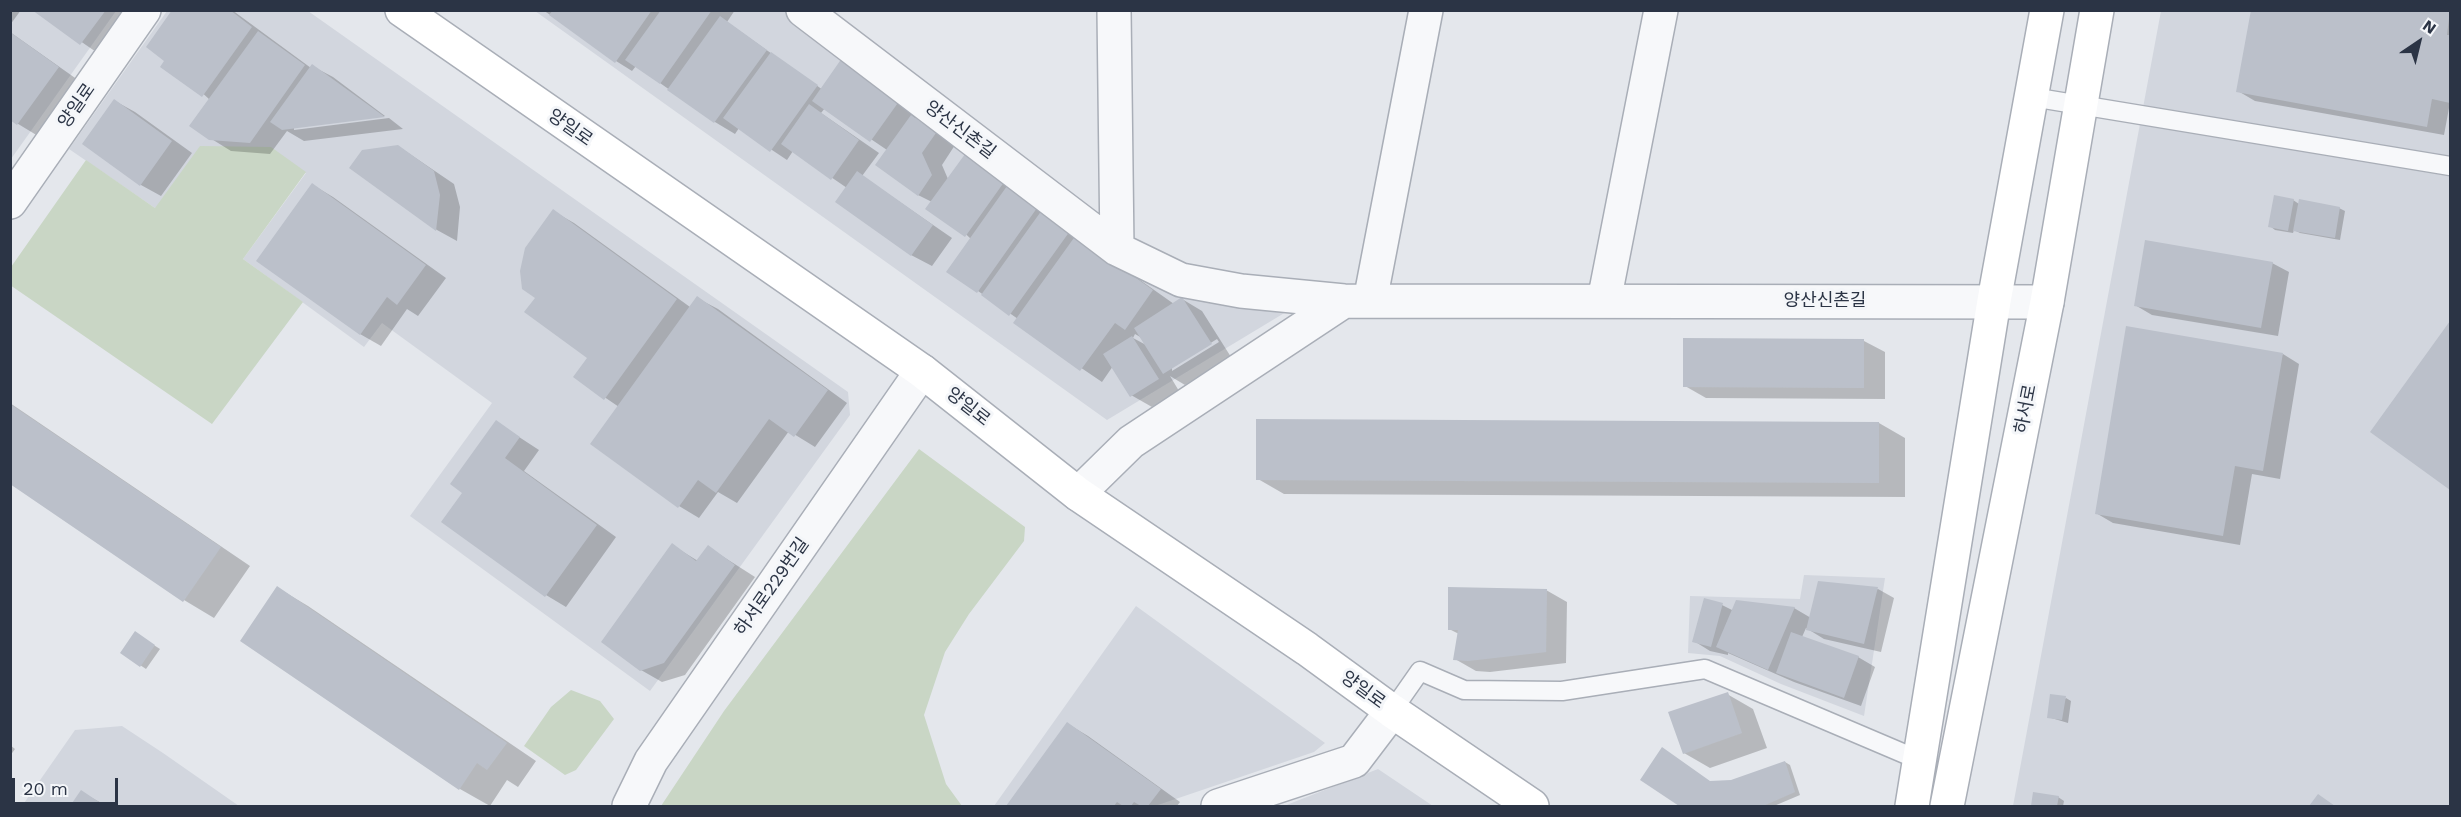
<!DOCTYPE html>
<html>
<head>
<meta charset="utf-8">
<style>
  body { margin:0 }
  #map { position:relative; width:2461px; height:817px; overflow:hidden; background:#e4e7ec; font-family:"Work Sans",sans-serif }
  canvas { display:block }
  .frame { position:absolute; inset:0; border:12px solid #2b3445; pointer-events:none }
  .north { position:absolute; left:2389px; top:12px; width:60px; height:60px; -webkit-text-stroke:4px #f4f6f9; paint-order:stroke; rotate:35deg; font-size:16px; font-weight:700; line-height:24px; text-align:center; color:#2b3445 }
  .north::after { content:''; display:block; margin:auto; width:21px; height:27px; background:#2b3445; clip-path:polygon(50% 0,100% 100%,50% 72%,0 100%) }
  .scale { position:absolute; left:12px; top:778px; width:106px; height:27px; box-sizing:border-box; border:3px solid #2b3445; border-top:0; padding-left:8px; font-size:18px; line-height:21px; white-space:nowrap; color:#2b3445; -webkit-text-stroke:4px #f4f6f9; paint-order:stroke }
</style>
</head>
<body>
<div id="map">
<canvas width="2461" height="817"></canvas>
<div class="frame"></div>
<div class="north">N</div>
<div class="scale">20 m</div>
</div>
<script>
const g = document.querySelector('canvas').getContext('2d');
g.lineJoin = 'round';
function fillPath(path, color) { g.fillStyle = color; g.fill(path, 'evenodd'); }
function stroke(path, color, width, dash) { g.strokeStyle = color; g.lineWidth = width; g.lineCap = dash ? 'butt' : 'round'; g.setLineDash(dash || []); g.stroke(path); }
function drawText(font, color, halo, rows, align = 'center') {
  g.font = font + ' "Work Sans","Noto Sans KR",sans-serif'; g.lineWidth = 6; g.setLineDash([]); g.textBaseline = 'middle'; g.strokeStyle = halo; g.fillStyle = color; for (const [text, x, y, turn = 0] of rows) {
    g.save(); g.translate(x, y); g.rotate((+turn || 0) * Math.PI / 180); g.textAlign = isNaN(turn) ? turn : align; if (halo) g.strokeText(text, 0, 0); g.fillText(text, 0, 0); g.restore();
  }
}
const built = new Path2D(`
  M11 11H116L11 159Z
  M167 11H308L848 392 850 415 650 691 410 516 492 403 382 323 364 347 243 259 306 173 155 208 69 149Z
  M535 11H786L1158 286 1286 312 1107 420Z
  M2161 11H2450V806H2013Z
  M1804 575 1885 578 1864 716 1781 684 1720 656 1688 653 1690 596 1800 599Z
  M1136 606 1325 743 1314 752 1155 806H994Z
  M122 726 163 753 239 806H22L75 730Z
  M1378 769 1433 806H1284Z`);
const green = new Path2D(`
  M200 146 271 147 306 172 243 259 303 302 212 424 10 285 11 267 86 160 155 208Z
  M919 449 1025 527 1024 541 969 614 945 652 924 715 946 784 962 806H661L724 711Z
  M571 690 600 701 614 719 576 770 565 775 524 746 551 707Z`);
const shadow = new Path2D(`
  M10 10H21L10 25Z
  M35 10H134L102 56Z
  M174 10H232L311 68 312 66 333 77 385 116 294 127V130L389 118 403 129 304 141 287 131 270 154 231 151 210 138V100L167 60Z
  M543 10H735L727 22 823 90 842 60 920 113 915 119 955 145 942 165 948 179 968 152 1096 249 1174 304 1182 299 1202 311 1231 357 1185 385 1170 376 1179 391 1152 407 1131 395 1113 366 1102 382 1015 323 1018 319 978 291 971 239 932 202 918 195 887 150 825 108 821 113 879 153 862 176 952 238 932 266 911 255 847 188 793 151 787 160 739 128 735 134 715 122 636 66 632 71 616 61ZM1135 334 1142 338 1148 346 1133 338ZM1217 339 1219 342 1172 371V367Z
  M2253 10H2450V108H2449L2444 135 2255 101 2238 91Z
  M10 32 78 80 38 136 10 119Z
  M115 101 135 112 192 153 161 196 141 185Z
  M398 146 454 184 460 207 457 241 437 230 351 167Z
  M313 185 333 197 446 278 418 316 407 309 381 346 360 334Z
  M2293 200 2299 204 2339 208 2345 211 2340 240 2300 233 2294 230 2293 233 2275 230 2270 226Z
  M553 211 574 223 690 307 697 298 718 309 847 403 815 447 789 431 737 503 718 492 699 518 679 506 619 407 575 377 589 357 537 298Z
  M2272 263 2289 272 2278 336 2152 315 2135 305Z
  M2450 324V488L2372 431Z
  M1864 341 1885 352V399L1706 398 1685 386Z
  M2283 354 2299 364 2280 479 2252 474 2240 545 2113 523 2096 513Z
  M10 403 250 566 214 618 184 600 10 482Z
  M496 422 539 450 524 471 616 537 566 607 546 595 464 493Z
  M1879 423 1905 438V497L1284 494 1258 479Z
  M672 545 698 561 708 547 755 577 685 675 662 682 641 670Z
  M278 588 308 606 536 761 518 787 507 780 490 806 460 789Z
  M1878 589 1894 598 1881 652 1824 639 1806 628 1802 637 1858 657 1875 667 1861 706 1794 682 1728 653V655L1710 651 1694 641 1722 605 1732 610 1794 608 1811 618Z
  M1546 590 1567 602 1566 663 1490 672 1476 671 1455 659 1459 634 1449 629Z
  M135 633 160 649 146 669 122 653Z
  M1727 694 1753 709 1767 748 1710 768 1684 753Z
  M2066 698 2071 701 2068 723 2048 717Z
  M1068 724 1088 736 1180 802 1177 806H1008Z
  M10 745 15 749 10 756Z
  M1785 762 1790 765 1800 795 1774 806H1682L1642 779 1711 783 1731 781Z
  M81 792 107 806H71Z
  M2034 794 2058 797 2064 801 2063 806H2032Z`);
const building = new Path2D(`
  M32 10H106L80 45Z
  M172 10H230L252 27 202 97 160 67 164 61 146 47Z
  M553 10H652L615 63 549 15Z
  M661 10H712L660 84 625 60Z
  M2251 10H2450L2447 35H2450V103L2432 99 2427 127 2236 92Z
  M720 16 767 50 714 123 667 90Z
  M258 31 305 65 250 143 209 140 189 126Z
  M10 32 59 67 17 125 10 120Z
  M771 52 818 85 770 152 723 118Z
  M842 58 900 100 870 142 812 101Z
  M312 64 385 117 282 130 270 122Z
  M114 99 172 141 140 186 82 144Z
  M809 104 859 140 831 180 781 144Z
  M911 115 936 133 922 153 932 175 918 196 875 165Z
  M398 145 434 171 440 195 436 231 349 168 362 150Z
  M968 150 1007 178 965 237 925 209Z
  M857 171 933 225 911 256 835 202Z
  M312 183 426 265 397 305 387 297 360 335 256 261Z
  M1007 186 1037 208 977 293 946 272Z
  M2274 195 2294 199 2288 231 2268 227Z
  M2299 199 2340 207 2335 238 2293 231Z
  M553 209 677 299 604 400 573 377 587 358 524 312 535 298 522 289 520 271 525 248Z
  M1042 210 1070 231 1009 316 981 295Z
  M1076 235 1153 290 1125 330 1115 323 1080 371 1013 323Z
  M2145 240 2273 262 2261 328 2134 306Z
  M697 296 828 390 794 437 769 419 716 493 698 480 678 508 590 444Z
  M1182 297 1212 344 1163 374 1134 328Z
  M2450 321V490L2370 432Z
  M2126 326 2283 353 2263 471 2235 466 2223 536 2095 514Z
  M1132 336 1159 379 1130 397 1103 354Z
  M1683 338 1864 339V388L1683 387Z
  M10 404 221 547 183 602 10 484Z
  M1256 419 1879 422V483L1256 480Z
  M496 420 520 437 505 458 597 525 545 597 441 522 462 493 450 484Z
  M672 543 696 561 708 545 735 565 664 663 640 671 601 642Z
  M1818 581 1878 587 1864 644 1806 630Z
  M277 586 507 743 487 770 477 763 459 790 240 641Z
  M1448 587 1547 589 1546 652 1468 661 1453 660 1458 630H1448Z
  M1704 598 1723 603 1711 647 1692 642Z
  M1736 600 1795 607 1768 670 1716 647Z
  M135 631 155 645 140 667 120 653Z
  M1791 632 1859 656 1844 698 1776 673Z
  M1728 692 1742 733 1683 754 1668 712Z
  M2050 694 2066 696 2062 720 2047 718Z
  M1067 722 1161 789 1148 806H1141L1134 802 1131 806H1123L1117 802 1114 806H1006Z
  M1662 747 1710 781 1731 780 1785 761 1795 792 1763 806H1679L1640 780Z
  M81 790 105 806H70Z
  M2033 792 2059 796 2057 806H2031Z
  M2318 794 2335 806H2309Z`);
const lane = new Path2D(`
  M2032 97 2450 166
  M1392 711 1420 671 1464 690 1562 691 1705 669 1919 760`);
const street = new Path2D(`
  M803 10 1117 249 1181 280 1241 291 1344 301 2047 302
  M1114 10 1117 249
  M10 202 144 10
  M1370 301 1426 10
  M1604 301 1661 10
  M1078 494 1131 442 1344 301
  M629 806 651 761 922 371
  M1218 806 1354 761 1392 711`);
const secondary = new Path2D(`
  M402 10 922 371 1078 494 1307 649 1392 711 1532 806
  M1912 806 1994 301 2047 10
  M1947 806 2047 302 2097 10`);
const streetNames = [
  ["양일로",77,106,-55],
  ["양일로",570,128,35],
  ["양산신촌길",960,130,37],
  ["양산신촌길",1825,301],
  ["양일로",968,407,38],
  ["하서로",2026,409,-79],
  ["하서로229번길",772,587,-55],
  ["양일로",1363,690,36]
];
fillPath(built, '#d2d6de');
fillPath(green, '#c9d6c5');
fillPath(shadow, '#0003');
fillPath(building, '#bbc0ca');
stroke(lane, '#a9aeb7', 21);
stroke(street, '#a9aeb7', 36);
stroke(secondary, '#a9aeb7', 36);
stroke(lane, '#f7f8fa', 18);
stroke(street, '#f7f8fa', 33);
stroke(secondary, '#fff', 33);
drawText('18px', '#2b3445', '#f4f6f9', streetNames);
</script>
</body>
</html>
